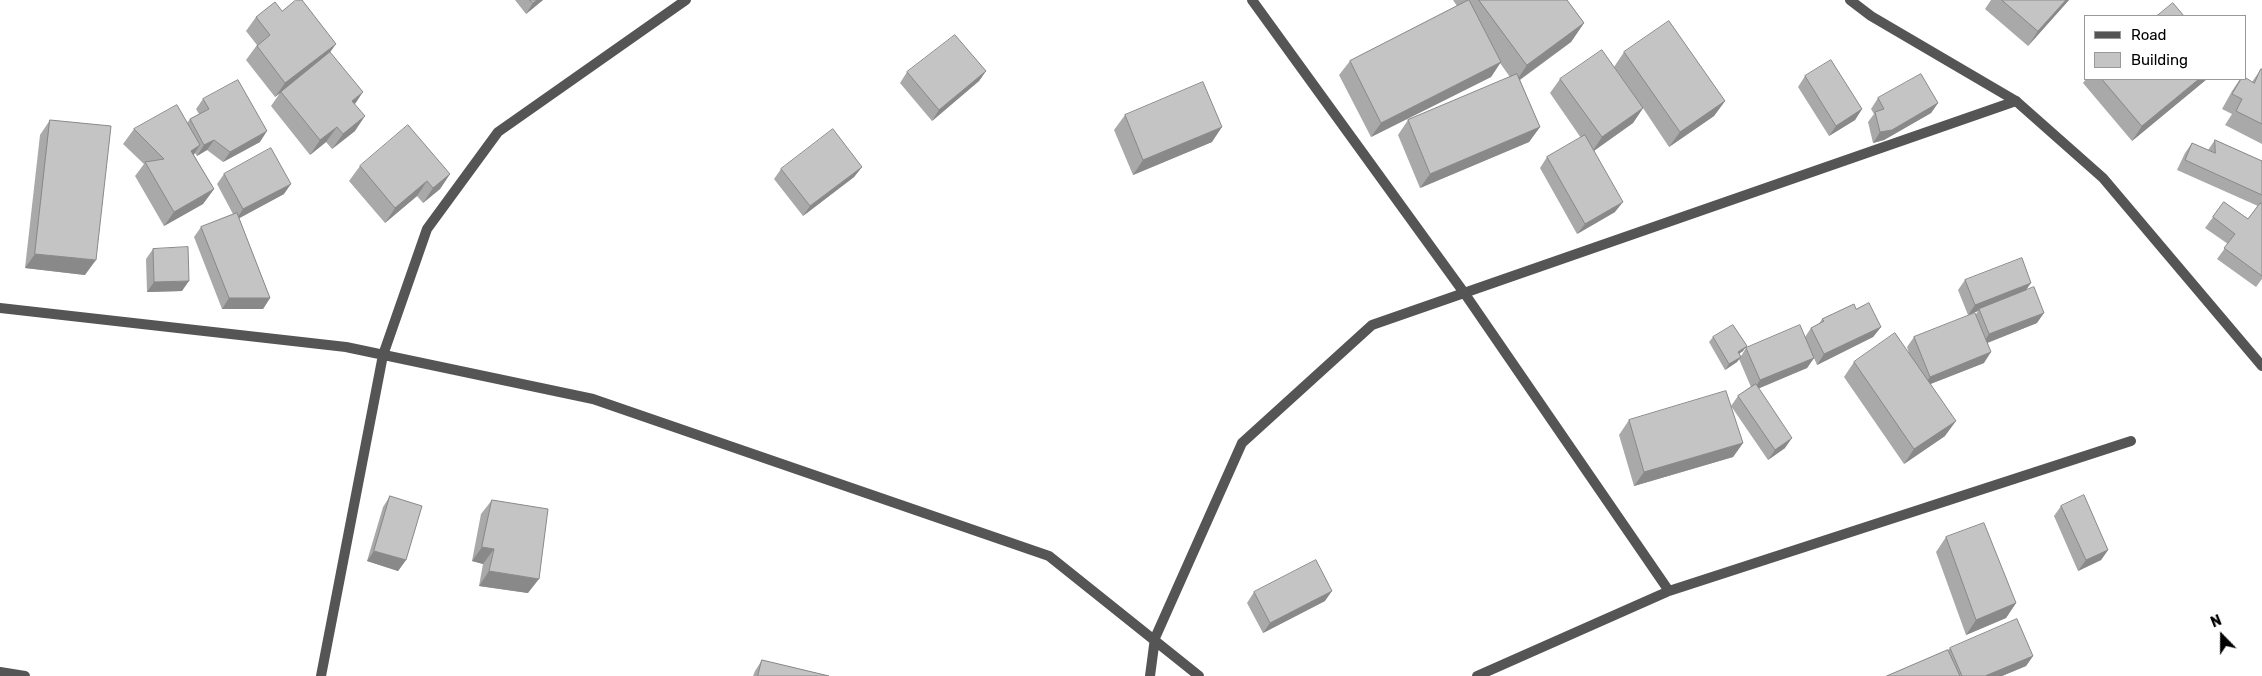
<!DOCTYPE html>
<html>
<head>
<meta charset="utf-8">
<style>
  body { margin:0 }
  #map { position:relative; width:2262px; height:676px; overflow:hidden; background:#fff; font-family:Rubik,sans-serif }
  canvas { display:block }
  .legend { position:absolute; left:2084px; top:15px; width:162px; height:65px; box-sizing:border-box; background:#fff; border:1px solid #999; margin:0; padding:6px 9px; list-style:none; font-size:15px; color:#000 }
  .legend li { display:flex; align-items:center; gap:10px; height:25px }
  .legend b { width:25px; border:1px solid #999 }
  .north { position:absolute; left:2197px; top:611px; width:50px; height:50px; -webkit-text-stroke:4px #fff; paint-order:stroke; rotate:338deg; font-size:14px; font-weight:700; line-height:20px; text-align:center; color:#000 }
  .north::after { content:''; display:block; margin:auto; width:18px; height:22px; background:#000; clip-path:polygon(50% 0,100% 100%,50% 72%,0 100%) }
</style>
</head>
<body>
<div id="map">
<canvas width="2262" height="676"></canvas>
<ul class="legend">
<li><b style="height:6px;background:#555"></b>Road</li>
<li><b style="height:14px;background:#c4c4c4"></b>Building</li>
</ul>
<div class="north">N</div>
</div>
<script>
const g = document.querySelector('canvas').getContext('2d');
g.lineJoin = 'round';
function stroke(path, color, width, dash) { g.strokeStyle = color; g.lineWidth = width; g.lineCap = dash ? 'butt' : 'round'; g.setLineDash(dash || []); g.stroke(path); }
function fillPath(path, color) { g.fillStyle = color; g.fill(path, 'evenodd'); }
const minor = new Path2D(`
  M1252 0 1465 294 1669 591
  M0 308 346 347 593 399 1049 556 1199 676
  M0 672 25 676
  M321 676 383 355 427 229 498 132 686 0
  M1150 676 1155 638 1242 443 1372 325 2016 101
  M1477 676 1669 591 2131 441`);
const tertiary = new Path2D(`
  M1850 0 1871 16 2016 101 2103 178 2262 366`);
const wall = new Path2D(`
  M515 0H543L526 14Z
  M1453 0H1567L1584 23 1571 42 1520 80 1540 127 1529 142 1420 188 1398 135 1408 120 1510 77 1500 63 1491 77 1371 137 1339 75 1350 61 1457 6Z
  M1991 0H2069L2028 46 1985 9Z
  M282 11 330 52 355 104V131L332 149 326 142 310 155 271 106 280 93 275 97 246 60 257 45 246 31 256 17Z
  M1624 52 1725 101 1714 116 1669 147 1643 108 1633 123 1594 151 1615 212 1577 234 1540 168 1547 157 1581 138 1550 93 1560 79 1642 107 1614 67Z
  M2261 69H2262V144L2225 125 2232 114 2222 109 2232 91 2240 79H2246L2252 82Z
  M986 71 979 81 932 121 900 83 907 72Z
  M1805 76 1862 109 1855 120 1829 136 1798 87Z
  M2086 79H2207L2132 141 2083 83Z
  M1878 98 1938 103 1931 113 1884 140 1873 143 1868 122 1874 114 1871 109Z
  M203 99 260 142 223 162 207 150 197 156 195 153 194 155 214 189 203 204 164 226 135 176 144 164 123 144 134 129 187 123 190 119 199 114 196 109Z
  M1125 115 1212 142 1133 175 1114 130Z
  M50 120 85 275 25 268 40 135Z
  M2215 140 2262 161V279L2256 287 2217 259 2228 244 2205 228 2224 202 2248 219 2258 206 2177 170 2185 153 2192 143 2208 150Z
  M360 166 450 174 440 189 423 203 417 196 385 223 349 181Z
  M862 167 854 177 803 216 774 179 781 169Z
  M224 174 284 194 239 218 270 298 263 309H222L194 237 201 227 233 214 217 184Z
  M153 249 182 291 147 292 146 259Z
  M1965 280 2026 290 2037 323 1987 343 1984 363 1930 384 1945 436 1904 464 1844 377 1854 362 1909 353 1907 347 1914 337 1976 314 1978 311 1968 315 1958 290Z
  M1856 309 1881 327 1873 337 1817 365 1814 358 1807 368 1758 388 1785 448 1768 460 1731 406 1738 396 1751 387 1739 359 1737 362 1725 370 1709 342 1713 337 1743 351 1739 354 1741 356 1746 348 1805 337 1811 328 1819 324 1822 319Z
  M1629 420 1743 443 1733 457 1634 486 1619 435Z
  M390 496 406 560 398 571 367 561 383 507Z
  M492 500 528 593 479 586 483 564 472 561 481 514Z
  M2061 506 2108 550 2101 560 2078 571 2054 516Z
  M1946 537 2016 603 2006 618 1966 635 1936 552Z
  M1254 592 1325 601 1263 633 1247 603Z
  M1950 648 2033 656 2026 666 2002 676H1887L1948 650Z
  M762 660 829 676H753L755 671Z`);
const shadedWall = new Path2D(`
  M537 0H543L526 14 533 3Z
  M2066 0H2069L2028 46 2038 31Z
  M1584 23 1571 42 1515 83 1527 65Z
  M336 44 326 58 275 97 285 83Z
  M1501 62 1491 77 1371 137 1381 123Z
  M986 71 979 81 932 121 939 110Z
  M2199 79H2207L2132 141 2142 126Z
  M363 92 353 107 352 101Z
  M1725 101 1714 116 1669 147 1680 132Z
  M1938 103 1931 113 1884 140 1873 143 1880 132Z
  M1643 108 1633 123 1592 152 1602 137Z
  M1862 109 1855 120 1829 136 1836 126Z
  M365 116 355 131 332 149 343 134Z
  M337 127 326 142 310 155 320 140Z
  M1222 127 1212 142 1133 175 1143 160Z
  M1540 127 1529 142 1420 188 1430 174Z
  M267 131 260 142 223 162 230 152Z
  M214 140 207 150 197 156 204 145Z
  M200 145 190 160 191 151Z
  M862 167 854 177 803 216 810 206Z
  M450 174 440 189 423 203 433 188Z
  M427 181 417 196 385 223 395 208Z
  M291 184 284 194 236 220 243 209Z
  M214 189 203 204 164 226 174 212Z
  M1623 202 1615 212 1577 234 1585 224Z
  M35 254 96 260 85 275 25 268Z
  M189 281 182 291 147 292 154 282Z
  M2031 283 2024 293 1979 309 1978 311 1968 315 1975 305Z
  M229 298H270L263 309H222Z
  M2044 313 2037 323 1982 345 1989 334Z
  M1881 327 1873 337 1817 365 1824 354Z
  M1747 346 1743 351 1734 357 1738 352Z
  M1991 352 1984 363 1923 387 1930 377Z
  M1741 357 1737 362 1725 370 1729 364Z
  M1814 358 1807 368 1753 391 1760 380Z
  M1956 421 1945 436 1904 464 1914 449Z
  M1792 438 1785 448 1768 460 1775 450Z
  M1743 443 1733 457 1634 486 1644 472Z
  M482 547 494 549 483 564 472 561Z
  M2108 550 2101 560 2078 571 2086 560Z
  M374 551 406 560 398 571 367 561Z
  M489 571 539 579 528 593 479 586Z
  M1332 591 1325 601 1263 633 1270 623Z
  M2016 603 2006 618 1966 635 1976 620Z
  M2033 656 2026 666 2002 676H1985Z`);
const building = new Path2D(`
  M296 0H302L336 44 285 83 257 46 270 35 256 17 275 2 282 11Z
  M530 0H537L533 3Z
  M1469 0 1501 62 1381 123 1350 61Z
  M1479 0H1567L1584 23 1527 65Z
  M2002 0H2066L2038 31Z
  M2173 3 2184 16H2157Z
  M1669 21 1725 101 1680 132 1624 52Z
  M955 35 986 71 939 110 907 72Z
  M1602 50 1643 108 1602 137 1560 79Z
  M330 52 363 92 352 101 365 116 343 134 337 127 320 140 281 92Z
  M1831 60 1862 109 1836 126 1805 76Z
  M2261 69H2262V124L2236 111 2242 99 2232 94 2241 79 2246 78 2254 83Z
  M1517 74 1540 127 1430 174 1408 120Z
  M1921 74 1938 103 1892 130 1880 132 1875 112 1884 109 1878 98Z
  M2102 79H2199L2142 126Z
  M238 80 267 131 230 152 214 140 204 145 190 119 209 109 203 99Z
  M1203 82 1222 127 1143 160 1125 115Z
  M177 105 200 145 191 151 214 189 174 212 145 162 164 159 134 129Z
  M50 120 111 126 96 260 35 254Z
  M408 125 450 174 433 188 427 181 395 208 360 166Z
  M833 129 862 167 810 206 781 169Z
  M1585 135 1623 202 1585 224 1547 157Z
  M2215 140 2262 161V195L2185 160 2192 143 2215 153Z
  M271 148 291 184 243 209 224 174Z
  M2224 202 2248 219 2260 203 2262 204V276L2224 248 2235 234 2213 217Z
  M237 213 270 298H229L201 227Z
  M188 247 189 281 154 282 153 249Z
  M2022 258 2031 283 1975 305 1965 280Z
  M2034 287 2044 313 1989 334 1979 309Z
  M1869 303 1881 327 1824 354 1811 328 1824 321 1822 319 1854 304 1856 309Z
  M1975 313 1991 352 1930 377 1914 337Z
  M1733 325 1747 346 1738 352 1741 357 1729 364 1713 337Z
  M1800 325 1814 358 1760 380 1746 348Z
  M1895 333 1956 421 1914 449 1854 362Z
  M1756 384 1792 438 1775 450 1738 396Z
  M1726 391 1743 443 1644 472 1629 420Z
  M2084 495 2108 550 2086 560 2061 506Z
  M390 496 422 506 406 560 374 551Z
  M492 500 548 509 539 579 489 571 494 549 482 547Z
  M1984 523 2016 603 1976 620 1946 537Z
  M1316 560 1332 591 1270 623 1254 592Z
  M2017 619 2033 656 1985 676H1962L1950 648Z
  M1948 650 1960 676H1887Z
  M762 660 829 676H758Z`);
stroke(minor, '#555', 10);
stroke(tertiary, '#555', 10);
fillPath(wall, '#a9a9a9');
fillPath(shadedWall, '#898989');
fillPath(building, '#c4c4c4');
stroke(building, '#898989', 1);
</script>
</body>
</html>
